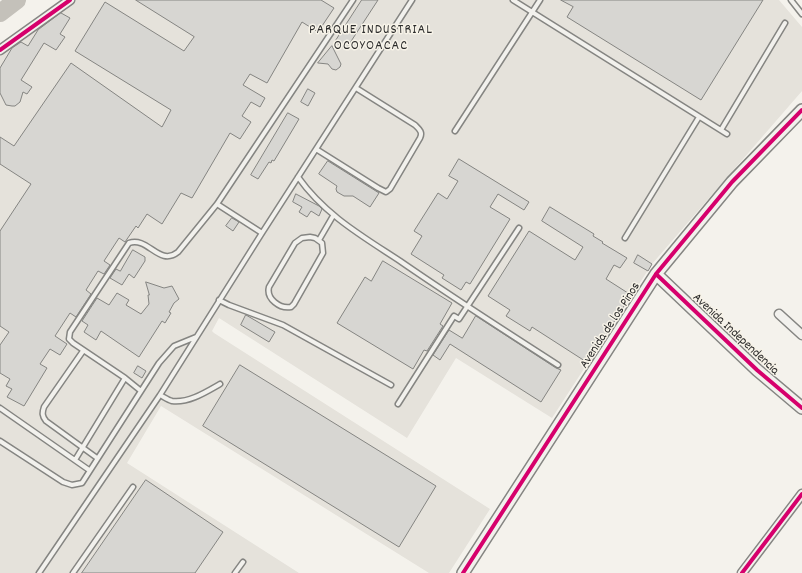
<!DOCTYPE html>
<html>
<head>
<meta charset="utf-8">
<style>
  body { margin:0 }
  canvas { display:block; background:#f4f2ec }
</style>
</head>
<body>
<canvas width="802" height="573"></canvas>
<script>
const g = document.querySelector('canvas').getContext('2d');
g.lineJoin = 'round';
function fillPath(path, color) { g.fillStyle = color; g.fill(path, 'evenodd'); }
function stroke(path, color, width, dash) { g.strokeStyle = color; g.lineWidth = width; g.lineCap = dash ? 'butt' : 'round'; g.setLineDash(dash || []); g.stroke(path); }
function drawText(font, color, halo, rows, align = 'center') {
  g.font = font + ' Dekko,sans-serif'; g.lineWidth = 3; g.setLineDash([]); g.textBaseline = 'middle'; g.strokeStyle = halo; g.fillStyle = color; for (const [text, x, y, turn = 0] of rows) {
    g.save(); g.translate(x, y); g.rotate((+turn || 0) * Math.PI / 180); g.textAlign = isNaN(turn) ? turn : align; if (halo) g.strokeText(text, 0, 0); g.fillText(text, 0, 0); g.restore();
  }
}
const built = new Path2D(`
  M60 0H779L802 27V91L652 264 552 418 456 358 407 438 219 318 212 331 214 333 490 509 449 573H429L161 406 127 463 299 573H0V43Z`);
const river = new Path2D(`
  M0 13 17 0`);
const building = new Path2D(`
  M136 0H321L334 8 318 32 302 22 267 83 250 74 243 85 265 98 260 107 251 102 242 116 251 122 240 139 230 133 192 198 181 193 162 224 147 214 138 228 136 226 125 242 119 238 104 261 110 265 104 274 98 271 86 290 91 294 76 317 70 313 55 336 67 344 60 355 50 349 40 364 47 368 24 406 7 397 12 389 6 386 10 379 0 373V345L9 332 0 326V231L31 184 0 164V137L14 146 71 63 162 127 171 110 75 51 105 2 184 51 194 37Z
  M362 0H378L346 49 335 42Z
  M561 0H763L701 100 567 17 573 7Z
  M61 13 70 18 60 34 65 37 56 50 44 43 21 80 32 87 27 94 23 92 20 102 15 106H12L6 105 0 93V68L12 48 21 42 28 46 38 30Z
  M332 46 341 64 340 67 336 70 332 69 328 64 318 63Z
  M308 89 315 93 308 106 301 102Z
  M288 113 299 119 274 161 272 160 271 163 269 162 258 179 251 175Z
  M459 159 529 202 524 210 498 194 490 207 510 219 470 284 466 282 461 290 442 278 444 275 411 254 422 236 414 231 438 193 447 199 458 181 449 176Z
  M328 161 379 193 370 207 353 196H344L337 192 336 189 337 186 319 174Z
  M296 194 319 206 322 209 319 216 311 211 307 217 299 212 302 207 293 202Z
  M550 207 594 234 593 236 603 242 602 243 627 258 620 268 614 265 606 279 631 295 588 363 532 327 530 331 506 316 510 310 488 296 529 231 575 260 583 247 542 221Z
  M232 218 239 222 233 231 226 226Z
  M133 250 145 257V261L134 278 129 274 122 285 110 278 116 269 120 271Z
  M638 255 652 264 648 271 634 263Z
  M383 261 452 303 440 324 443 326 427 351 424 350 413 369 337 323 365 277 371 281Z
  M146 282 164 288 172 286 179 299 174 303 169 312 171 313 165 323 162 321 139 357 101 331 96 340 84 332 88 325 82 321 97 298 109 305 117 293 129 300 126 305 141 314 149 304 148 295H149Z
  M246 315 275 332 269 342 241 325Z
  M476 316 556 368 561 370 541 402 450 344 440 360 433 355 449 330 462 338Z
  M240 365 436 486 399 547 203 426Z
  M138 366 146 371 142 378 134 373Z
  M146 480 223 532 195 573H82Z`);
const lane = new Path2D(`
  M513 0 727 134
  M791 0 802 14
  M721 130 785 23
  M455 131 540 0
  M316 149 378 188 386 192 390 189 420 138C423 132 419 129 415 125L356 88
  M298 177C325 215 362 236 400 261 452 297 505 331 558 365
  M217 204 262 233
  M310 237 315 238 322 243 323 253 294 304 291 307C280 309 266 299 269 287L295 243 302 238Z
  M625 238 699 117
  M319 240 333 216
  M219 300 229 305 283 325 391 385
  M83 351 44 407C42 413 42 416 46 421L97 458
  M141 391 125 378 73 343 69 339 70 332 129 243C148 236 159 267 178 252L217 204 353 0
  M160 395C164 397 168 400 172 401 189 403 206 392 220 384
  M398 404 454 316 459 319 519 228
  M0 408 89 470
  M0 441 63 482 72 485 82 483 159 363 174 346 196 337
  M75 460 125 378
  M39 573 160 395 262 233 412 0
  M73 573 133 487
  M235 573 243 562`);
const street = new Path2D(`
  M0 50 70 0
  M779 314 802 335
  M742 573 802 494`);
const secondary = new Path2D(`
  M656 274 757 370 802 408
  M463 573 656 274 732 182 802 110`);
const cycleway = new Path2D(`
  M0 50 70 0
  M656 274 757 370 802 408
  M463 573 656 274 732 182 802 110
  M742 573 802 494`);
const streetNames = [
  ["Avenida de los Pinos",611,326,-57],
  ["Avenida Independencia",735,335,43]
];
const neighbourhoodNames = [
  ["PARQUE INDUSTRIAL",371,31],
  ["OCOYOACAC",371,47]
];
fillPath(built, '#e5e2db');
stroke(river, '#c4c1ba', 18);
fillPath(building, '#d7d6d2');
stroke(building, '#858582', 1);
stroke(lane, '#858582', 7);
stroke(street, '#858582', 11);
stroke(secondary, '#858582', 14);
stroke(lane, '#f2f1ed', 4);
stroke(street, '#f2f1ed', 8);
stroke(secondary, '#f2f1ed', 11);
stroke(cycleway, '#d6006c', 4);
drawText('13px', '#2b2b2b', '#f7f3e8', streetNames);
g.letterSpacing = '1px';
drawText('14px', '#2b2b2b', '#f7f3e8', neighbourhoodNames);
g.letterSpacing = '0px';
</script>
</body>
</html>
